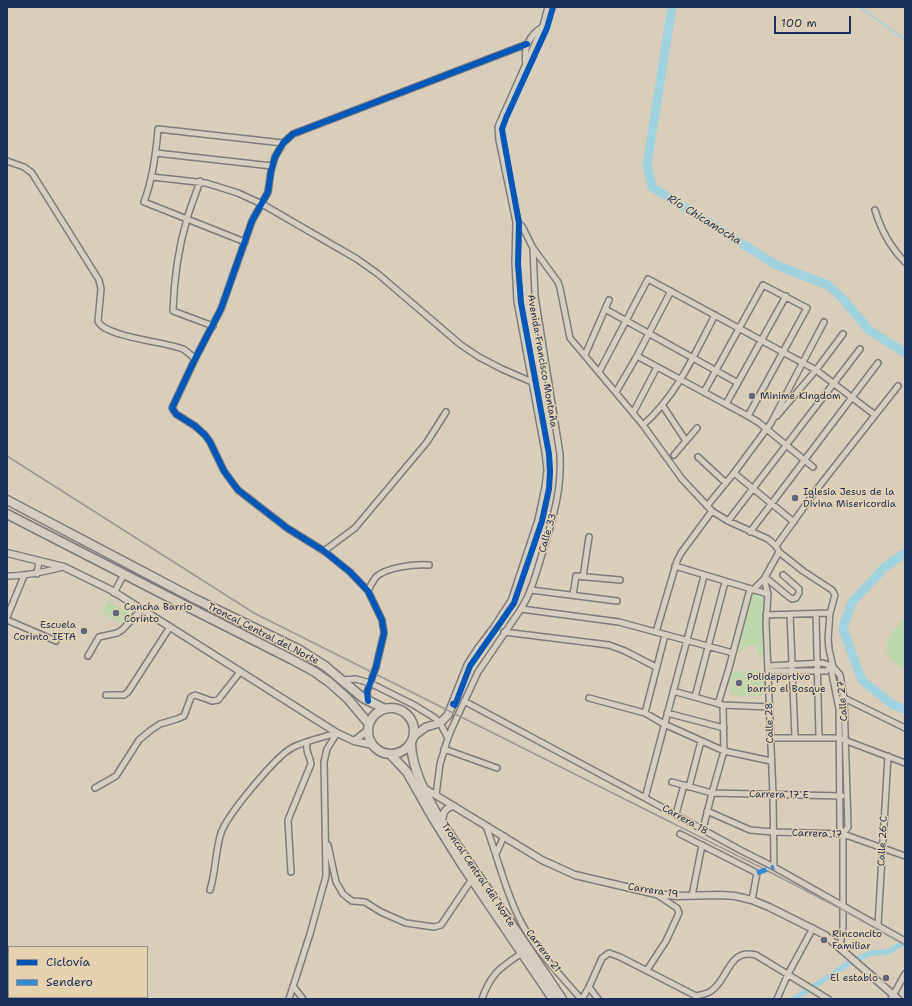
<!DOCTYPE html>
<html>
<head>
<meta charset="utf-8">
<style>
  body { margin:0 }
  #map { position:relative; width:912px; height:1006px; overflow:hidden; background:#d9cebc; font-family:"Shantell Sans",sans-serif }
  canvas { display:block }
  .frame { position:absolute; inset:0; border:8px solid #1b2f5e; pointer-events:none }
  .legend { position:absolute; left:8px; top:946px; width:140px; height:52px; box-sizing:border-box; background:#e5d2b0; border:1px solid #94918f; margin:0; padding:5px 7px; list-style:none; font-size:12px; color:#1b2f5e }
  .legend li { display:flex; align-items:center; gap:8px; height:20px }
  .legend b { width:20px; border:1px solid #94918f }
  .scale { position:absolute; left:774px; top:16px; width:77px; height:18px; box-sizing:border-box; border:2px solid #1b2f5e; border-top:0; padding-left:5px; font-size:12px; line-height:14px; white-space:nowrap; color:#1b2f5e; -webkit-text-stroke:3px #e5d2b0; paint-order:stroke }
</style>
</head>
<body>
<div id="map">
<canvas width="912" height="1006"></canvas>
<div class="frame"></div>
<ul class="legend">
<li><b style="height:5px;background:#0057b8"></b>Ciclovía</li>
<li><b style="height:5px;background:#368acf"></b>Sendero</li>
</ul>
<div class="scale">100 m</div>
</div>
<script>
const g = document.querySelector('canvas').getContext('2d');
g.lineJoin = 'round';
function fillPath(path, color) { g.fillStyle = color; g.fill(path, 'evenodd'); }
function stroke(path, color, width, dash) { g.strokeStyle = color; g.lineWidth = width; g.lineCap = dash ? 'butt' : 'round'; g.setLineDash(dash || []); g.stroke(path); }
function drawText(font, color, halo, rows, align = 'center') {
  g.font = font + ' "Shantell Sans",sans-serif'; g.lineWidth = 3; g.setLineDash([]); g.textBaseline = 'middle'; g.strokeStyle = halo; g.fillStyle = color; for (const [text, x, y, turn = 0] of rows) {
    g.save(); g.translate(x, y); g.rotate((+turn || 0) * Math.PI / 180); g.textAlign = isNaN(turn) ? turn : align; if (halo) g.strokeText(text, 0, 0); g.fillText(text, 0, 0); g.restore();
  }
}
const green = new Path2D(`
  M752 593 759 594 763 597 765 656 760 657 756 646 751 644 746 647 741 652H738Z
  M108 601 130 613 124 625 102 613Z
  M905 616V670L887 655C885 638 896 628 905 616Z
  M731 671H749L747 696 730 695Z
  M750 671H764L763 696H749Z`);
const stream = new Path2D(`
  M860 7 905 40`);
const canal = new Path2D(`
  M794 999 851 962 871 953 888 952 898 946 905 943`);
const river = new Path2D(`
  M672 7 647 165 652 187 776 265 828 285 843 299 869 330 905 353
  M905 553 885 567 852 602 843 628 852 654 862 680 893 705 905 709`);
const minor = new Path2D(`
  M526 65C523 48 529 35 544 26
  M156 153 272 166
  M7 161 24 167 32 173 99 280 101 289 98 321C104 337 167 342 183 349 188 352 191 355 195 359
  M152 177 206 183 238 193 262 204 357 259 378 274 461 345 479 357 502 369 532 382
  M200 181C196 194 190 207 187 219 178 249 174 280 173 311L213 326
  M875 210C881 230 891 248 905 262
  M517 222 522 226 533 248 558 282 560 288 570 338 643 425 682 479 712 511 728 521 768 539 776 546 779 552 764 579 753 590
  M245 242 144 202C153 178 156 154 158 129L283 143
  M605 309 738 383
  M585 355 609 300
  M637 356 748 416 758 422 813 467
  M599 372 648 279 816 370 875 415
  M616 392 637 356 671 291
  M704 392 763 285 807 308 748 416
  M726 404 786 296
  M663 406 686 441
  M633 413 657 367
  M777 416 816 370 843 334
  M643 425C677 395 694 355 715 315
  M674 455 697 428
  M698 457 726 483
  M734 473 794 522
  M707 506 734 473 771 423 824 322
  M728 521 860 349
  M750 532 878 363
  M776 546 817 489 898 386
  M324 551 355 528 427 442 446 412
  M779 552 803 571 832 590 835 595 830 613 828 639 829 649 833 667 832 674 839 709 840 828 843 834V927L840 947
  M675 566 768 594
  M37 574 39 561
  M7 576C27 576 44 572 63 567
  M583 577 589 537
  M765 577 789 597 792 599 796 598 799 593V589L783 575
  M764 579 768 594 766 623 773 795 774 867
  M531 590 617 601
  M368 591C370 586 373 581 376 577 387 567 415 564 429 565
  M114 593 124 574
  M573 595 576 576 620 580
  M521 609 619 622 733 653
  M790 614 795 738
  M816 614 819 738
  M766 615 830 613
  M7 617 24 576
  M7 620 56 641
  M504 632 609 645 625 651 656 667
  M656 632 677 561 681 553 712 511
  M88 656 99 637 117 633 122 630 142 609
  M768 666 823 663 833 667 840 675 844 698 848 827 843 834
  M768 671H826L833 667
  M342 680 356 679 370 683 414 705 435 718 440 723 448 738
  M673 691 723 705 769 707
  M106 695H124L128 692 170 627
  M695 697 725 582
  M842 697 905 728
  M589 698 645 713 664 724 724 751 771 761
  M368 701 367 692 376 667 384 633 382 620 368 591 350 572 324 551 287 528 238 490 224 471 210 442 205 435 195 426 176 414 172 408 195 359 221 309 252 221 268 192 271 171 275 157 283 143 293 134 527 44
  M464 701 645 798 742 851 774 867 905 941
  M718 704 729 668 750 589
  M645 713 665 635
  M667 713 724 728
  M771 738H839L905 763
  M444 749 497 768
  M672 782 712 793 842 796
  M689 787 701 741
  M95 788 116 776 139 740 151 730 160 724 177 719 184 716 191 697 195 695 212 701 218 700 240 672
  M436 795 440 764 448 738 452 728 478 672 521 609 527 598C534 583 538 567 543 551 553 517 562 491 560 454L535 296 533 248
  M645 798 704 576
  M707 811 750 830 773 832 843 834 905 856
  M676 814 684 785
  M486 826C497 855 504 887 518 916 533 948 559 973 581 999
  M703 829 712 793 724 751 723 705
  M680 834 757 873 752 900
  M328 845 336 882 343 894 348 898 352 901 365 902 381 912 406 923 434 927 441 925 472 879
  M496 854 504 836
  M291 872 288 820 311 764C310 754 305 754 307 742
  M210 890C216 871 215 852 221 833 227 815 274 759 290 749 301 742 324 737 337 733
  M692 896 702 845
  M878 925 888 756
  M7 963 9 964
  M647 970 666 941 679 913 677 908 656 894
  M293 986 303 999
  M589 987 598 999
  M289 999 310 934 326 876 324 762 327 749 337 733
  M482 999C491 973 500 968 522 953
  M582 999 589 987 602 958 609 953 620 957 696 996C701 995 707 994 711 991 729 979 728 948 756 955L828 999
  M777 999 788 974 813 928
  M891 999 905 974`);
const tertiary = new Path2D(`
  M7 553 64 567 111 590 170 627 337 733 354 741 373 745
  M354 741 368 730
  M424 788 542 860 575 875 656 894 677 896 721 895 735 896 752 900 769 907 825 935 898 999
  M442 822C443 813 444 808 454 806`);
const secondary = new Path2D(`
  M414 736 426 727 440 723 448 715 468 665 479 648 495 627 512 601 539 520 546 487 548 470 546 452 518 301 516 263 517 222 500 140 499 127 544 26 549 7`);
const trunk = new Path2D(`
  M7 500 193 598 298 649 325 666 363 698 385 709
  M7 514 188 607 291 659 315 672 329 682 348 699 369 724
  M368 731a23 23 0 1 1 46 0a23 23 0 1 1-46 0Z
  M411 743C412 789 462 852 488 890 513 926 537 962 562 999
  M390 754 407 772 433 818 463 866 553 999`);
const rail = new Path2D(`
  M7 456 254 613 764 869 843 910 905 945`);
const quiet = new Path2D(`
  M757 873 774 867`);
const cycleway = new Path2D(`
  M368 701 367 692 376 667 384 633 382 620 368 591 350 572 324 551 287 528 238 490 224 471 210 442 205 435 195 426 176 414 172 408 195 359 221 309 252 221 268 192 271 171 275 157 283 143 293 134 527 44
  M453 704 455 705 470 666 514 603 542 521 549 489 550 472 549 454 521 303 518 264 519 223 504 141 502 129 506 118 547 28 553 7`);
const markers = [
  [752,396,4,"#5e677f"],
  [795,498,4,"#5e677f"],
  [116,613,4,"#5e677f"],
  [84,631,4,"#5e677f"],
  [739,683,4,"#5e677f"],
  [824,940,4,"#5e677f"],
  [886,978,4,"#5e677f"]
];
const streetNames = [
  ["Avenida Francisco Montaña",542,361,80],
  ["Calle 33",548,533,-74],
  ["Troncal Central del Norte",263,634,27],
  ["Calle 27",843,701,-95],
  ["Calle 28",770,723,-92],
  ["Carrera 17 E",779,795,1],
  ["Carrera 18",685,820,29],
  ["Carrera 17",817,834,2],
  ["Calle 26 C",883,841,-87],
  ["Troncal Central del Norte",478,875,56],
  ["Carrera 19",653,891,9],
  ["Carrera 21",543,951,53]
];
const poiNames = [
  ["Minime Kingdom",760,396],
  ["Iglesia Jesus de la",803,492],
  ["Divina Misericordia",803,504],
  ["Cancha Barrio",124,607],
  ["Corinto",124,619],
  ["Escuela",76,625,"right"],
  ["Corinto IETA",76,637,"right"],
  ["Polideportivo",747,677],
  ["barrio el Bosque",747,689],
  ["Rinconcito",832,934],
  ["Familiar",832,946],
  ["El establo",878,978,"right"]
];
const waterNames = [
  ["Río Chicamocha",704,220,32]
];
fillPath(green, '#bfd7ad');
stroke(stream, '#a3d2df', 1.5);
stroke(canal, '#a3d2df', 5.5);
stroke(river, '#a3d2df', 9);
stroke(minor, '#7d7c7c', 8);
stroke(tertiary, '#7d7c7c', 9);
stroke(secondary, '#7d7c7c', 10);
stroke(trunk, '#7d7c7c', 11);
stroke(minor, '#d5cdc0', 5);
stroke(tertiary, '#d5cdc0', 6);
stroke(secondary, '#d5cdc0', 7);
stroke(trunk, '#d5cdc0', 8);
stroke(rail, '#9d9a97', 1.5);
stroke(quiet, '#368acf', 5, [10, 5]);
stroke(cycleway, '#0057b8', 6);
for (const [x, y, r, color] of markers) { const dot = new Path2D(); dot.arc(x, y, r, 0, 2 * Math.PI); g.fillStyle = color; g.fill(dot); stroke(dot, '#e5d2b0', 1.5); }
drawText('10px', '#1b2f5e', '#e5d2b0', streetNames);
drawText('10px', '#1b2f5e', '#e5d2b0', poiNames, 'left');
drawText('italic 11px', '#263f6c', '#e5d2b0', waterNames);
</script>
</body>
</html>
